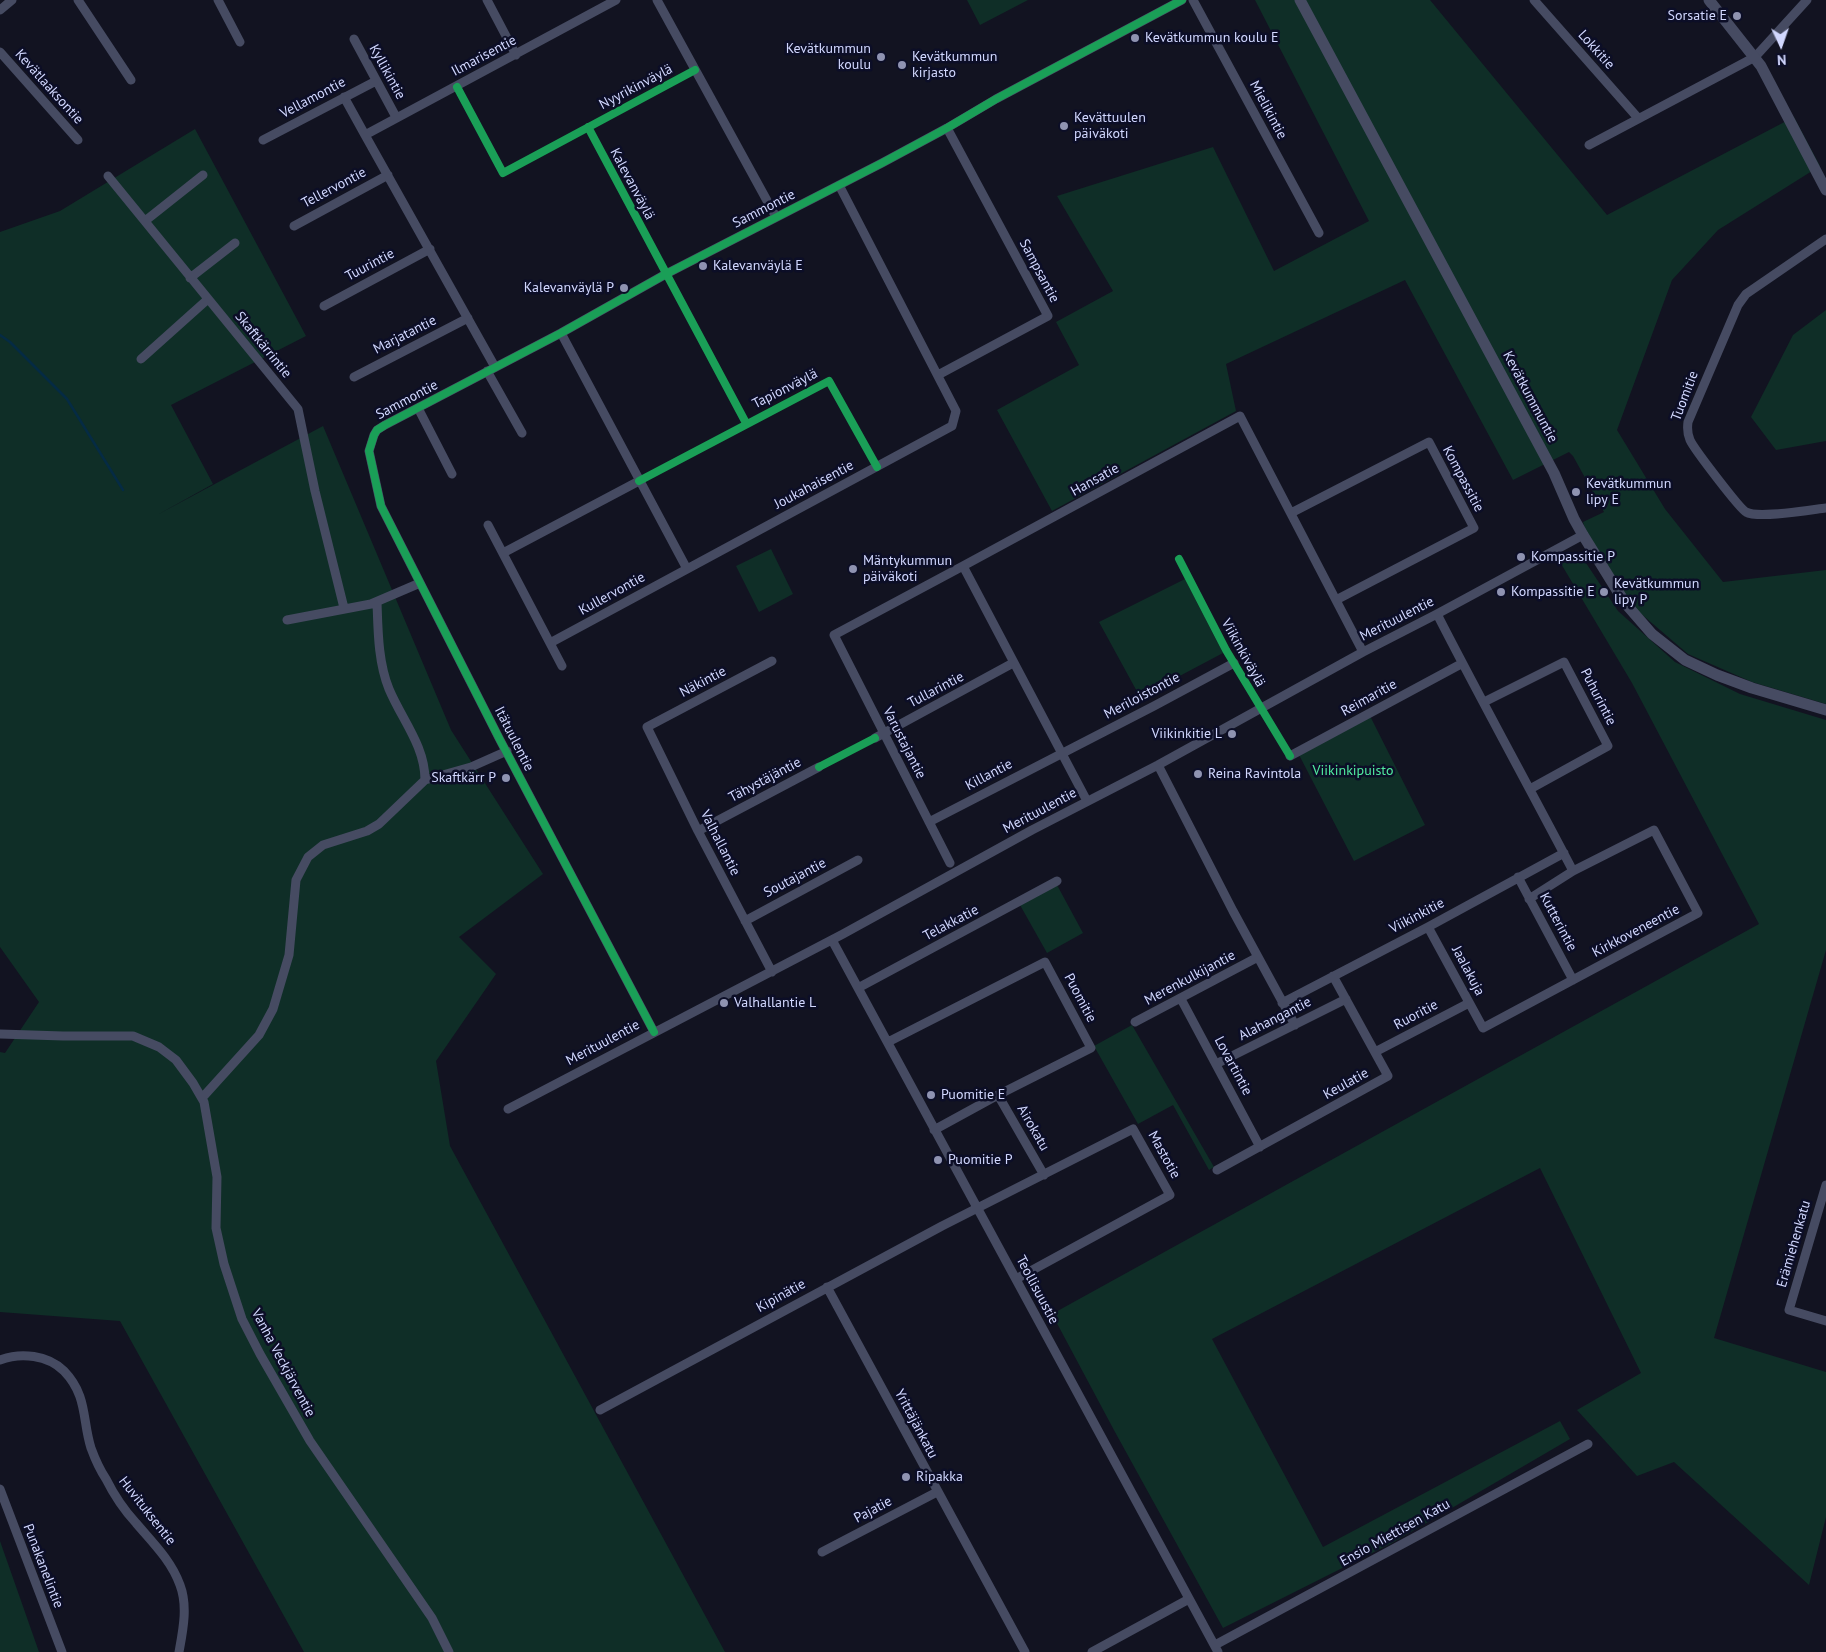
<!DOCTYPE html>
<html>
<head>
<meta charset="utf-8">
<style>
  body { margin:0 }
  #map { position:relative; width:1826px; height:1652px; overflow:hidden; background:#121321; font-family:"PT Sans",sans-serif }
  canvas { display:block }
  .north { position:absolute; left:1756px; top:20px; width:50px; height:50px; -webkit-text-stroke:4px #0c0e27; paint-order:stroke; rotate:177deg; font-size:14px; font-weight:700; line-height:20px; text-align:center; color:#d2d8ff }
  .north::after { content:''; display:block; margin:auto; width:18px; height:22px; background:#d2d8ff; clip-path:polygon(50% 0,100% 100%,50% 72%,0 100%) }
</style>
</head>
<body>
<div id="map">
<canvas width="1826" height="1652"></canvas>
<div class="north">N</div>
</div>
<script>
const g = document.querySelector('canvas').getContext('2d');
g.lineJoin = 'round';
function fillPath(path, color) { g.fillStyle = color; g.fill(path, 'evenodd'); }
function stroke(path, color, width, dash) { g.strokeStyle = color; g.lineWidth = width; g.lineCap = dash ? 'butt' : 'round'; g.setLineDash(dash || []); g.stroke(path); }
function drawText(font, color, halo, rows, align = 'center') {
  g.font = font + ' "PT Sans",sans-serif'; g.lineWidth = 5; g.setLineDash([]); g.textBaseline = 'middle'; g.strokeStyle = halo; g.fillStyle = color; for (const [text, x, y, turn = 0] of rows) {
    g.save(); g.translate(x, y); g.rotate((+turn || 0) * Math.PI / 180); g.textAlign = isNaN(turn) ? turn : align; if (halo) g.strokeText(text, 0, 0); g.fillText(text, 0, 0); g.restore();
  }
}
const green = new Path2D(`
  M967 0H1028L980 25Z
  M1255 0H1430L1607 215 1794 117 1820 166 1718 230 1672 280 1617 430 1665 509 1723 582 1826 570V704L1752 682 1688 654 1625 600 1588 539 1583 522 1604 512 1573 456 1569 452 1513 480 1405 280 1226 364 1236 411 1052 511 997 410 1079 365 1056 322 1113 291 1057 196 1213 147 1274 271 1369 221Z
  M195 129 306 336 171 405 213 484 157 515 323 426 451 730 543 874 459 937 496 974 436 1061 450 1146 725 1652H304L120 1321 0 1312V1052L5 1053 39 1002 0 947V232L60 211Z
  M1826 310V441L1776 450 1751 417 1793 335Z
  M771 549 793 594 759 612 736 566Z
  M1580 554 1618 611 1675 662 1740 694 1826 720V950L1714 1338 1826 1372V1517L1809 1585 1674 1462 1637 1476 1577 1410 1641 1373 1540 1168 1212 1339 1323 1547 1560 1421 1570 1439 1392 1543 1223 1628 1115 1432 1052 1314 1759 924 1632 683 1560 562Z
  M1185 579 1223 653 1140 697 1099 622Z
  M1368 712 1425 825 1354 861 1297 751Z
  M1057 885 1083 933 1047 953 1020 905Z
  M1132 1025 1214 1167 1209 1170 1173 1105 1138 1124 1094 1046Z
  M0 1541 39 1652H0Z`);
const stream = new Path2D(`
  M0 335 10 342 67 399 123 490`);
const minor = new Path2D(`
  M78 0 131 80
  M218 0 240 42
  M487 0 516 55
  M657 0 776 217
  M1193 0 1319 233
  M1534 0 1638 118
  M0 10 12 0
  M354 39 396 117
  M0 52 78 140
  M344 97 365 135
  M263 140 376 81
  M1589 145 1755 57 1807 0
  M108 176 298 409 315 491 344 608
  M145 221 203 175
  M294 226 388 175
  M1826 239 1746 294 1738 305 1688 422C1687 429 1687 433 1690 440 1694 449 1740 509 1746 512 1758 519 1810 510 1826 508
  M190 278 235 243
  M324 306 430 249
  M561 333 687 569
  M141 359 208 299
  M495 367 365 135 616 0
  M487 371 522 433
  M938 375 1048 316 947 128
  M354 377 468 318
  M418 408 452 474
  M1291 513 1429 442 1474 528 1336 600
  M488 525 562 666
  M503 553 639 481
  M377 602C378 630 378 662 389 689 402 720 425 746 425 780
  M1437 614C1481 700 1528 785 1573 871
  M287 620 371 604 420 583
  M550 643 952 426 956 411 839 185
  M772 661 647 727 698 831 772 972
  M1484 702 1564 662 1608 746 1530 789
  M875 738 1013 663
  M1290 756 1461 664
  M1158 765 1233 911 1295 1025
  M1087 801 963 566 1240 416 1363 652
  M929 822 1154 706 1234 663
  M698 831 819 767
  M950 863 834 635 963 566
  M1518 877 1573 980
  M745 921 858 860
  M1428 927 1483 1028 1698 913 1654 830 1573 871 1529 899
  M832 940 1218 1652
  M858 988 1057 881
  M1181 999 1260 1147
  M1282 1003 1428 927 1564 853
  M1135 1022 1258 957
  M654 1032 500 740 381 506 369 451 374 435 377 430 385 425 561 333 666 274 882 163 947 128 996 99 1182 0
  M0 1034 63 1036H133L159 1047 176 1060 193 1083 204 1102 217 1177 216 1228 224 1264 242 1319 260 1354 310 1441 432 1618 449 1652
  M888 1042 1045 962 1091 1048 998 1095 934 1130
  M1375 1052 1469 1003
  M1216 1064 1346 999
  M998 1095 1044 1175
  M202 1098 259 1035 273 1009 289 955 296 880 308 857 323 845 367 831 379 824 425 780 471 767 507 751
  M508 1109 843 934 1032 830 1158 765 1363 652 1437 614 1583 535
  M1217 1170 1388 1076 1333 976
  M1826 1185 1789 1310 1826 1321
  M827 1287 1025 1652
  M0 1360C21 1352 48 1355 64 1371 88 1396 82 1420 91 1448 95 1459 100 1470 106 1479 114 1495 124 1510 136 1523 152 1542 171 1560 180 1585 188 1606 183 1630 179 1652
  M600 1410 942 1226 1133 1129 1170 1195 1016 1279
  M0 1489 62 1652
  M822 1552 937 1492
  M1215 1645 1588 1444
  M1092 1652 1189 1599`);
const tertiary = new Path2D(`
  M1300 0 1554 473 1574 519 1583 535 1625 603 1652 634 1685 660 1717 675 1752 688 1826 710
  M1709 0 1761 66 1826 190`);
const cycleway = new Path2D(`
  M457 87 503 173 695 70
  M588 127 746 423
  M639 481 829 381 877 467
  M1179 559 1226 650 1290 756
  M819 767 875 738
  M654 1032 500 740 381 506 369 451 374 435 377 430 385 425 561 333 666 274 882 163 947 128 996 99 1182 0`);
const markers = [
  [1737,16,5,"#8f93b1"],
  [1135,38,5,"#8f93b1"],
  [881,57,5,"#8f93b1"],
  [902,65,5,"#8f93b1"],
  [1064,126,5,"#8f93b1"],
  [703,266,5,"#8f93b1"],
  [624,288,5,"#8f93b1"],
  [1576,492,5,"#8f93b1"],
  [1521,557,5,"#8f93b1"],
  [853,569,5,"#8f93b1"],
  [1501,592,5,"#8f93b1"],
  [1604,592,5,"#8f93b1"],
  [1232,734,5,"#8f93b1"],
  [1198,774,5,"#8f93b1"],
  [506,778,5,"#8f93b1"],
  [724,1003,5,"#8f93b1"],
  [931,1095,5,"#8f93b1"],
  [938,1160,5,"#8f93b1"],
  [906,1477,5,"#8f93b1"]
];
const poiNames = [
  ["Sorsatie E",1727,16,"right"],
  ["Kevätkummun koulu E",1145,38],
  ["Kevätkummun",871,49,"right"],
  ["koulu",871,65,"right"],
  ["Kevätkummun",912,57],
  ["kirjasto",912,73],
  ["Kevättuulen",1074,118],
  ["päiväkoti",1074,134],
  ["Kalevanväylä E",713,266],
  ["Kalevanväylä P",614,288,"right"],
  ["Kevätkummun",1586,484],
  ["lipy E",1586,500],
  ["Kompassitie P",1531,557],
  ["Mäntykummun",863,561],
  ["päiväkoti",863,577],
  ["Kevätkummun",1614,584],
  ["lipy P",1614,600],
  ["Kompassitie E",1511,592],
  ["Viikinkitie L",1222,734,"right"],
  ["Reina Ravintola",1208,774],
  ["Skaftkärr P",496,778,"right"],
  ["Valhallantie L",734,1003],
  ["Puomitie E",941,1095],
  ["Puomitie P",948,1160],
  ["Ripakka",916,1477]
];
const streetNames = [
  ["Lokkitie",1596,50,48],
  ["Ilmarisentie",484,56,-28],
  ["Kyllikintie",387,72,61],
  ["Kevätlaaksontie",49,87,48],
  ["Nyyrikinväylä",636,87,-28],
  ["Vellamontie",313,98,-28],
  ["Mielikintie",1268,110,62],
  ["Kalevanväylä",632,184,62],
  ["Tellervontie",334,188,-28],
  ["Sammontie",764,209,-27],
  ["Tuurintie",370,265,-28],
  ["Sampsantie",1039,271,62],
  ["Marjatantie",405,335,-27],
  ["Skaftkärrintie",263,345,51],
  ["Tapionväylä",785,389,-27],
  ["Tuomitie",1685,396,-69],
  ["Kevätkummuntie",1530,397,62],
  ["Sammontie",407,400,-28],
  ["Kompassitie",1463,479,62],
  ["Hansatie",1095,480,-29],
  ["Joukahaisentie",814,485,-28],
  ["Kullervontie",612,594,-29],
  ["Merituulentie",1397,619,-27],
  ["Viikinkiväylä",1243,653,61],
  ["Näkintie",703,682,-28],
  ["Tullarintie",936,690,-28],
  ["Meriloistontie",1142,696,-28],
  ["Puhurintie",1598,697,63],
  ["Reimaritie",1369,698,-29],
  ["Itätuulentie",514,739,63],
  ["Varustajantie",904,743,63],
  ["Killantie",989,775,-28],
  ["Tähystäjäntie",765,780,-28],
  ["Merituulentie",1040,811,-28],
  ["Valhallantie",720,843,63],
  ["Soutajantie",795,878,-28],
  ["Viikinkitie",1417,916,-28],
  ["Kutterintie",1558,922,62],
  ["Telakkatie",951,923,-28],
  ["Kirkkoveneentie",1636,931,-28],
  ["Jaalakuja",1468,971,62],
  ["Merenkulkijantie",1190,978,-28],
  ["Puomitie",1080,998,62],
  ["Ruoritie",1416,1015,-28],
  ["Alahangantie",1275,1019,-27],
  ["Merituulentie",603,1043,-28],
  ["Lovartintie",1233,1066,62],
  ["Keulatie",1346,1084,-29],
  ["Airokatu",1033,1128,60],
  ["Mastotie",1164,1155,61],
  ["Erämiehenkatu",1794,1244,-74],
  ["Teollisuustie",1037,1290,62],
  ["Kipinätie",781,1296,-29],
  ["Vanha Veckjärventie",283,1363,62],
  ["Yrittäjänkatu",916,1424,62],
  ["Pajatie",873,1510,-28],
  ["Huvituksentie",147,1511,52],
  ["Ensio Miettisen Katu",1395,1533,-29],
  ["Punakanelintie",43,1566,69]
];
const parkNames = [
  ["Viikinkipuisto",1353,771]
];
fillPath(green, '#0f2e27');
stroke(stream, '#052b44', 2.5);
stroke(minor, '#464b62', 9);
stroke(tertiary, '#464b62', 11);
stroke(cycleway, '#1a9f57', 8);
for (const [x, y, r, color] of markers) { const dot = new Path2D(); dot.arc(x, y, r, 0, 2 * Math.PI); g.fillStyle = color; g.fill(dot); stroke(dot, '#0c0e27', 2); }
drawText('14px', '#d2d8ff', '#0c0e27', poiNames, 'left');
drawText('14px', '#d2d8ff', '#0c0e27', streetNames);
drawText('14px', '#51eda1', '#0c0e27', parkNames);
</script>
</body>
</html>
